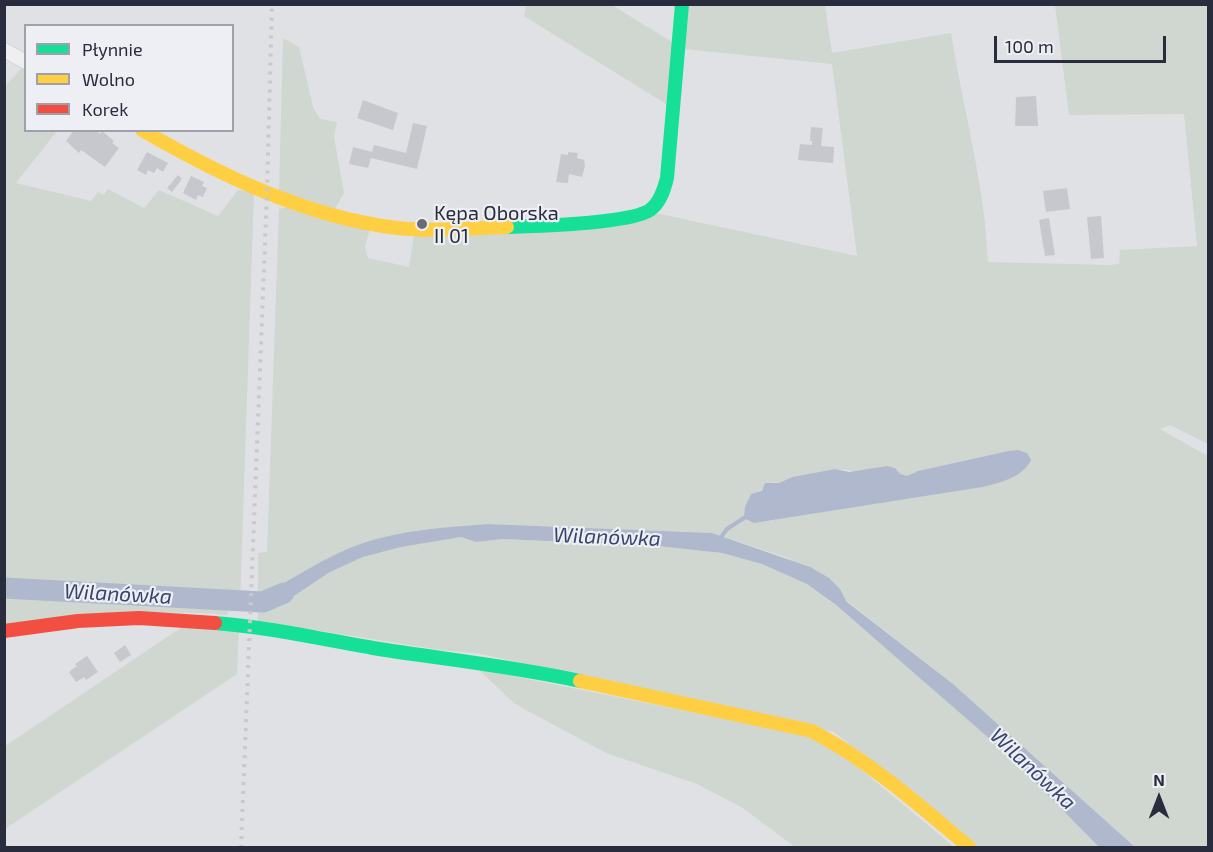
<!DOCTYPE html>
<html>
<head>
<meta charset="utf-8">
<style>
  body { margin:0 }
  #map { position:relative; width:1213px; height:852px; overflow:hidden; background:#e0e1e4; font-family:"Exo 2",sans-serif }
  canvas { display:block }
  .frame { position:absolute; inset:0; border:6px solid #292c3c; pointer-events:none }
  .legend { position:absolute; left:24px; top:24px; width:210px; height:108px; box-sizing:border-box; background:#edeff4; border:2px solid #9fa1aa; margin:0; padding:8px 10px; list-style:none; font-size:18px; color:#292c3c }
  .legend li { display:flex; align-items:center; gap:12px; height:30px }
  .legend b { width:30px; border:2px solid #9fa1aa }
  .north { position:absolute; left:1129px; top:768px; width:60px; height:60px; -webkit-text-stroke:4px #edeff4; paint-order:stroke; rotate:0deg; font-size:16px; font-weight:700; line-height:24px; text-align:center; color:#292c3c }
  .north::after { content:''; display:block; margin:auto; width:21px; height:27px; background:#292c3c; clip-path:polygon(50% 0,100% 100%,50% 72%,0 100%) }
  .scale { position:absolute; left:994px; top:36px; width:172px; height:27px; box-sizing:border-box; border:3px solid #292c3c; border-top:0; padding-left:8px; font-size:18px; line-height:21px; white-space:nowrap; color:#292c3c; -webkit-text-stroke:4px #edeff4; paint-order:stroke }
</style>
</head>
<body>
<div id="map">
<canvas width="1213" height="852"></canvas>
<div class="frame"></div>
<ul class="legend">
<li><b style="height:8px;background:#16e098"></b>Płynnie</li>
<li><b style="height:8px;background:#ffcf43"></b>Wolno</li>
<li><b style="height:8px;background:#f24e42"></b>Korek</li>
</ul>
<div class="north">N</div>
<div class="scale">100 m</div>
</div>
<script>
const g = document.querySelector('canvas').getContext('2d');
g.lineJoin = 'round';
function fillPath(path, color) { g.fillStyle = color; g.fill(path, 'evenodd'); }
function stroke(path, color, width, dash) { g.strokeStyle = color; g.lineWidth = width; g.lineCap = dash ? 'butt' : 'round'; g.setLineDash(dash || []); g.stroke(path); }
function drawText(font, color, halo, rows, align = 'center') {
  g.font = font + ' "Exo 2",sans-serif'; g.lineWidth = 4.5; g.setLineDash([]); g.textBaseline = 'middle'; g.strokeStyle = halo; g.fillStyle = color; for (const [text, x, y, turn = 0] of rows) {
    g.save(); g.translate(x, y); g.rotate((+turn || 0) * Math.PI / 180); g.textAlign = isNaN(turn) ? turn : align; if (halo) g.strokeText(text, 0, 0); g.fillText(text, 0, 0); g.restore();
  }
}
const green = new Path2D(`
  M526 5H612L672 42 666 104 524 16Z
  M688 5H825L832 53 951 33C963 109 985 185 988 262L1110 265 1119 264 1120 250 1197 246 1184 114 1069 115 1055 5H1208V444L1170 425 1160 429 1208 456V847H1135L953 684 847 601 840 589 788 558 712 533 488 524 449 527 397 535 360 544 329 558 258 598V553L267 552 279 209 293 206 370 228 365 247 368 258 409 267 414 234 660 214 857 256 832 64 683 49ZM949 465 1009 479 983 487 754 523 762 491 772 482 779 483 792 477 835 469 907 476 918 471Z
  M283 38 299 47 313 107 320 119 337 122 334 137 344 193 335 209 279 192Z
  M22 68 25 70 26 130 57 131 16 183 91 201 98 192 104 195 108 189 144 208 159 190 218 216 238 190 254 192 240 604H229L227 615C152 608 79 618 5 625L4 87Z
  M461 537 476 542 503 539 658 546 722 553 762 564 807 584 835 605 947 700 1006 753 1099 847H978L834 732 481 654 441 650 258 621V607L285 602 330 572 363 557 401 547Z
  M185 625 239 629 237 674 5 829V746Z
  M478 669 805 735 838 750 954 847H795L743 808 697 784 606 753 515 704Z`);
const water = new Path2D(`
  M1018 450 1027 453 1031 460C1022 478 1001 482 983 487L754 523 744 518 745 507 751 494 762 491 765 483H779L792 477 835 469 849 472 887 466 895 468 900 474 907 476 918 471 1009 451Z
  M488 524 712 533 810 567 829 578 840 589 847 602 953 684 1135 847H1099L1006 753 836 605 807 584 762 564 722 553 658 546 503 539 476 542 461 537 401 547 363 557 330 572 285 602 258 607V598C291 580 324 557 360 544 401 530 445 527 488 524Z`);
const stream = new Path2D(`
  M719 540 727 529 747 516`);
const river = new Path2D(`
  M4 588 263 602 284 593`);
const building = new Path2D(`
  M1036 96 1038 126H1015L1016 97Z
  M363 100 398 113 393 130 357 118Z
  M413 123 427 126 417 169 371 158 368 168 349 164 353 147 372 152 374 145 406 153Z
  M811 127 823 128 821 146 834 147 833 163 798 160 800 144 812 145V141H810Z
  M74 130H95L100 134 102 131 114 141 112 143 119 148 105 167 81 150 79 153 66 141Z
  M147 152 168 163 163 172 157 168 154 173 148 170 146 175 137 170Z
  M568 152 578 153 577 158 584 160 585 166 582 177 569 174 568 183 556 182 561 154 568 155Z
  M178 175 182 179 172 192 167 188Z
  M191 176 204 182 202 186 207 188 203 197 198 195 196 200 183 193Z
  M1067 188 1070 209 1046 212 1043 191Z
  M1101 216 1104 258 1091 259 1087 217Z
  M1049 218 1055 255 1045 256 1039 220Z
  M125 645 131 655 120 662 114 653Z
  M87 656 98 672 86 680 84 677 76 682 69 672 77 666 75 664Z`);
const street = new Path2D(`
  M4 50 26 62`);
const fast = new Path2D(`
  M507 227C535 226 629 224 650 210 660 203 664 190 667 178L682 4
  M215 623C268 627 320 639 373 648 442 659 512 666 580 681`);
const slow = new Path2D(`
  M142 130C220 175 306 217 397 228 433 232 470 228 507 227
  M580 681 812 731C871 762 919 805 970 848`);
const jam = new Path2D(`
  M4 631 78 621 139 618 215 623`);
const rail = new Path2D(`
  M241 848 267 193 272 4`);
const markers = [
  [422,224,6,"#696b77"]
];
const poiNames = [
  ["Kępa Oborska",434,213],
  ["II 01",434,236]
];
const waterNames = [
  ["Wilanówka",607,537,2],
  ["Wilanówka",118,594,3],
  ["Wilanówka",1033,769,43]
];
fillPath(green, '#cfd7d0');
fillPath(water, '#b0b8cd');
stroke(stream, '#b0b8cd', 4);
stroke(river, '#b0b8cd', 21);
fillPath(building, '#c7c8cd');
stroke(street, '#bdbec1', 15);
stroke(street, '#efeff2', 14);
stroke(fast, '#16e098', 14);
stroke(slow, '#ffcf43', 14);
stroke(jam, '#f24e42', 14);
stroke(rail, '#c9c9cc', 4, [3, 6]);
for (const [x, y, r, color] of markers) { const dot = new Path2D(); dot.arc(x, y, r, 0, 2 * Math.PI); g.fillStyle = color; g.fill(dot); stroke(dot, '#edeff4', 2); }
drawText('20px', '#292c3c', '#edeff4', poiNames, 'left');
drawText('italic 21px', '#37446c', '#edeff4', waterNames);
</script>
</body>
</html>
